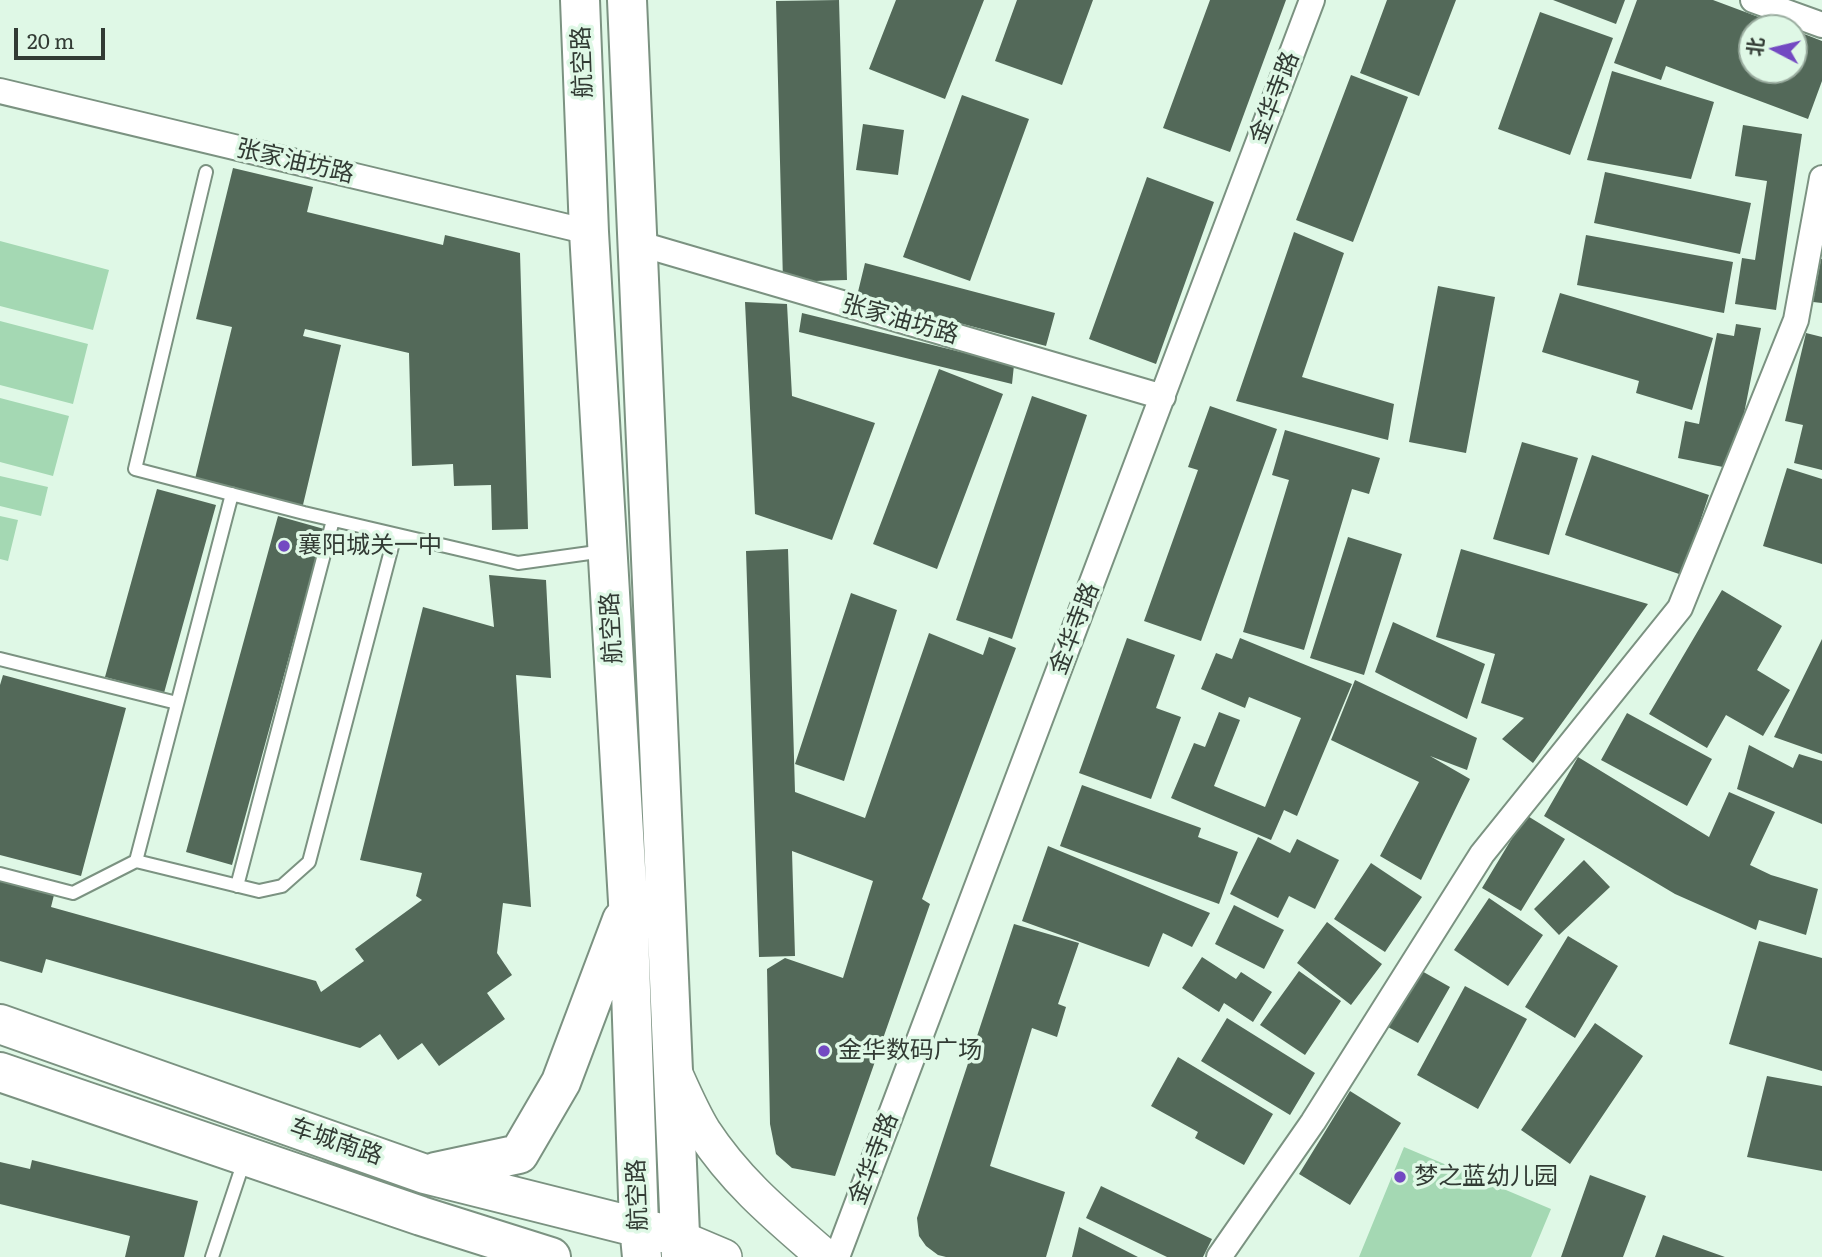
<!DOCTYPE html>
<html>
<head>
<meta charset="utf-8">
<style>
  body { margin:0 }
  #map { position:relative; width:1822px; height:1257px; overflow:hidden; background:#dff8e6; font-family:Literata,"Noto Sans SC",serif }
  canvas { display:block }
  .north { position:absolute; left:1738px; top:14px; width:70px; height:70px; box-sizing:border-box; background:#dff8e6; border:2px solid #9aac9f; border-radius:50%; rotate:277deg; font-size:19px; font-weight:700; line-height:28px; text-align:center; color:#323b34 }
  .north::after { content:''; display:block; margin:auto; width:24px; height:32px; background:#7349c2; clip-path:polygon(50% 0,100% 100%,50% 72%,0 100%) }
  .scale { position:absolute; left:14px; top:28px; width:91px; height:32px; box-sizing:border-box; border:4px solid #323b34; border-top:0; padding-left:9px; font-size:21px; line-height:24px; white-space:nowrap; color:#323b34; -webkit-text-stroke:5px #dff8e6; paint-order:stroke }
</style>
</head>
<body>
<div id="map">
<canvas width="1822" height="1257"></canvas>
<div class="north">北</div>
<div class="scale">20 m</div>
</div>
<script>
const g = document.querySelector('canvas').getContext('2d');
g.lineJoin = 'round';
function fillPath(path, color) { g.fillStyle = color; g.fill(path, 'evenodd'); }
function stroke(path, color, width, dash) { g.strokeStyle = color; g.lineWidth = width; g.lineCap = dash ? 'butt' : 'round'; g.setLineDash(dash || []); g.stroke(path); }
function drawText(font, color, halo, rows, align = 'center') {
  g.font = font + ' Literata,"Noto Sans SC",serif'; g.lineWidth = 7; g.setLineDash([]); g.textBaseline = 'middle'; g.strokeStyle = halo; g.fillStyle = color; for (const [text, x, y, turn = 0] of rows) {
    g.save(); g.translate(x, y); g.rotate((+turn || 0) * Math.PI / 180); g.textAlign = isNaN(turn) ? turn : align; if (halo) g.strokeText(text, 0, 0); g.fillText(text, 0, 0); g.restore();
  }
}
const green = new Path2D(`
  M0 241 109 270 93 330 0 306Z
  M0 321 88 344 73 404 0 385Z
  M0 398 69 416 53 476 0 462Z
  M0 476 48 487 41 516 0 506Z
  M0 516 18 520 8 561 0 559Z
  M1404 1147 1551 1209 1531 1257H1359Z`);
const building = new Path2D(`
  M839 0 847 280 783 282 776 1Z
  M896 0H984L945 99 869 69Z
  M1017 0H1093L1062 85 995 61Z
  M1210 0H1286L1230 152 1163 128Z
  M1387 0H1456L1419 96 1360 73Z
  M1553 0H1625L1616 24Z
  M1637 0H1713L1788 28H1752V70H1794V30L1822 41V81L1808 119 1666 66 1661 80 1614 63Z
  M1540 12 1613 38 1570 155 1498 129Z
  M1612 71 1714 102 1691 179 1587 160Z
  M1351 75 1408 97 1353 242 1296 220Z
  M962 95 1029 119 970 281 903 257Z
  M863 124 904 130 898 175 856 170Z
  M1743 125 1802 134 1776 310 1735 304 1742 258 1755 260 1767 181 1735 176Z
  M233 168 313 187 307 212 443 245 445 235 520 253 528 529 492 530 491 485 454 486 453 464 412 466 409 353 305 329 303 336 341 345 302 509 194 483 232 327 196 319Z
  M1605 172 1751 203 1740 254 1594 223Z
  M1147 177 1214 202 1156 364 1089 339Z
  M1294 232 1344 253 1302 377 1394 404 1388 440 1236 401Z
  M1586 235 1733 262 1724 313 1577 285Z
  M1821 259H1822V303L1813 302Z
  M865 263 1055 313 1046 346 857 296Z
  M1438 286 1495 297 1466 453 1409 442Z
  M1560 293 1713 338 1692 410 1636 393 1639 381 1542 352Z
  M745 302 787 304 792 396 875 423 832 540 755 514Z
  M802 313 1014 365 1012 384 799 332Z
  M1736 324 1761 328 1733 469 1678 458 1685 421 1699 424 1717 333 1734 336Z
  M1806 333 1822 337V470L1794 463 1803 425 1785 421Z
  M939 369 1003 394 937 569 873 544Z
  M1032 396 1087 415 1012 639 956 620Z
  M1210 406 1277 429 1201 641 1144 621 1198 470 1188 467Z
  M1285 430 1380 458 1369 494 1352 489 1304 650 1243 632 1289 480 1272 475Z
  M1522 442 1578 458 1549 555 1493 539Z
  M1592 455 1709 495 1682 575 1565 535Z
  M1787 468 1822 479V564L1763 546Z
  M157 489 216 505 164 693 105 677Z
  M278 516 324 529 232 865 186 852Z
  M1348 537 1402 554 1364 675 1310 658Z
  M788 549 795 792 865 818 929 633 983 655 989 637 1016 648 922 899 930 904 835 1176 792 1168 776 1154 770 1124 767 969 785 958 843 978 873 881 792 851 795 956 759 957 746 551Z
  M1461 549 1648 604 1533 763 1502 739 1524 718 1481 703 1495 654 1436 637Z
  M489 575 546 580 551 678 516 675 531 907 503 903 497 953 512 975 487 993 505 1019 439 1066 422 1043 398 1060 380 1034 360 1048 46 959 42 973 0 961V880L54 895 51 907 316 981 321 992 364 961 355 949 422 900 416 896 422 873 360 860 423 607 494 627Z
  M1722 590 1782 626 1757 670 1790 690 1763 736 1726 715 1707 748 1649 714Z
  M851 593 897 610 844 781 795 764Z
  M1393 622 1485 664 1467 719 1375 672Z
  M1127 638 1175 655 1156 708 1181 717 1151 799 1079 773Z
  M1240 638 1352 684 1297 816 1284 810 1271 840 1171 798 1194 743 1205 747 1219 712 1240 720 1214 786 1265 807 1301 718 1249 697 1245 708 1201 689 1216 653 1232 659Z
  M1822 639V754L1774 737Z
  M3 675 126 708 81 876 0 855V685Z
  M1355 680 1477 738 1467 770 1430 756 1470 779 1421 880 1380 856 1419 782 1331 740Z
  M1627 713 1712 759 1687 806 1601 760Z
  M1749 745 1793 768 1799 754 1822 761V824L1737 789Z
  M1578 757 1709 837 1729 792 1775 812 1750 865 1771 875 1818 889 1806 935 1759 920 1756 930 1675 894 1544 816Z
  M1082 785 1201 828 1198 837 1238 852 1219 904 1060 846Z
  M1526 815 1565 839 1521 911 1482 888Z
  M1258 837 1290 853 1297 839 1339 860 1315 909 1289 896 1278 918 1230 894Z
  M1048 846 1210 913 1192 947 1163 933 1149 967 1022 921Z
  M1584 860 1610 887 1559 935 1534 909Z
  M1371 863 1422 897 1385 952 1334 919Z
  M1489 898 1543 935 1508 986 1454 950Z
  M1234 905 1284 930 1264 969 1215 944Z
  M1327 922 1382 964 1351 1005 1297 963Z
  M1014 924 1079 943 1058 1004 1066 1007 1057 1037 1032 1028 990 1166 1065 1192 1046 1257H946L938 1255 926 1246 919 1236 917 1218Z
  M1568 936 1618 966 1575 1038 1525 1007Z
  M1759 941 1822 958V1071L1729 1044Z
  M1202 957 1236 979 1241 972 1272 992 1253 1022 1224 1003 1219 1012 1182 988Z
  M1420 970 1450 987 1418 1043 1388 1027Z
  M1299 971 1341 1001 1305 1055 1260 1025Z
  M1465 986 1527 1019 1478 1109 1417 1075Z
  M1227 1018 1315 1073 1290 1115 1201 1061Z
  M1595 1023 1643 1056 1570 1164 1521 1130Z
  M1178 1057 1273 1114 1244 1165 1195 1138 1198 1132 1151 1106Z
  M1767 1076 1822 1086V1171L1747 1157Z
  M1350 1091 1401 1123 1350 1205 1299 1174Z
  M32 1160 198 1201 184 1257H125L130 1236 0 1204V1162L30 1169Z
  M1590 1175 1646 1196 1623 1257H1561Z
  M1101 1186 1212 1239 1203 1257H1167L1086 1218Z
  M1079 1227 1138 1257H1072Z
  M1663 1235 1725 1257H1655Z`);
const lane = new Path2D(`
  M206 172 135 469 304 513 518 563 604 551
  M232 494 136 861 259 891 282 886 309 862 395 535
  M0 659 177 703
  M0 874 73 893 136 861
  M237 886 333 520
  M212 1257 244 1161`);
const street = new Path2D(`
  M1753 0 1822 25
  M0 91 589 232
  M637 243 1163 397
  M837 1257 1312 0
  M1219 1257 1313 1122 1482 854 1680 608 1796 320 1822 178`);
const secondary = new Path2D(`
  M674 1072C683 1092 692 1113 703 1131 737 1183 779 1217 825 1257
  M679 1238 724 1257`);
const primary = new Path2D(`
  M580 0 589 232 628 902 639 1226 642 1257
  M627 0 681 1257
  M0 1024 425 1174 660 1233
  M0 1072 421 1216 551 1257
  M435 1172 519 1154 561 1082 622 920`);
const markers = [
  [284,546,7,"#7349c2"],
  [824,1051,7,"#7349c2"],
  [1400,1177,7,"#7349c2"]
];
const streetNames = [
  ["航空路",583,62,-92],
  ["金华寺路",1275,98,-69],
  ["张家油坊路",295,162,13],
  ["张家油坊路",900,320,16],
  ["航空路",612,628,-93],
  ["金华寺路",1075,629,-69],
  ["车城南路",336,1142,19],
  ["金华寺路",874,1159,-69],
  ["航空路",638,1195,-92]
];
const poiNames = [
  ["襄阳城关一中",298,546],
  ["金华数码广场",838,1051],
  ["梦之蓝幼儿园",1414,1177]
];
fillPath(green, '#a4d8b3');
fillPath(building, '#536959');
stroke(lane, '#7b9281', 16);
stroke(street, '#7b9281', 28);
stroke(secondary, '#7b9281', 38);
stroke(primary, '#7b9281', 42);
stroke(lane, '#fff', 12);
stroke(street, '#fff', 24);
stroke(secondary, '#fff', 35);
stroke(primary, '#fff', 38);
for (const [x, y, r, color] of markers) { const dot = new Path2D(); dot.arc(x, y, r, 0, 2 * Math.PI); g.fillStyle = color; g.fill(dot); stroke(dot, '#dff8e6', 2.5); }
drawText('24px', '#323b34', '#dff8e6', streetNames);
drawText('24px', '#323b34', '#dff8e6', poiNames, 'left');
</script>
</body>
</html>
